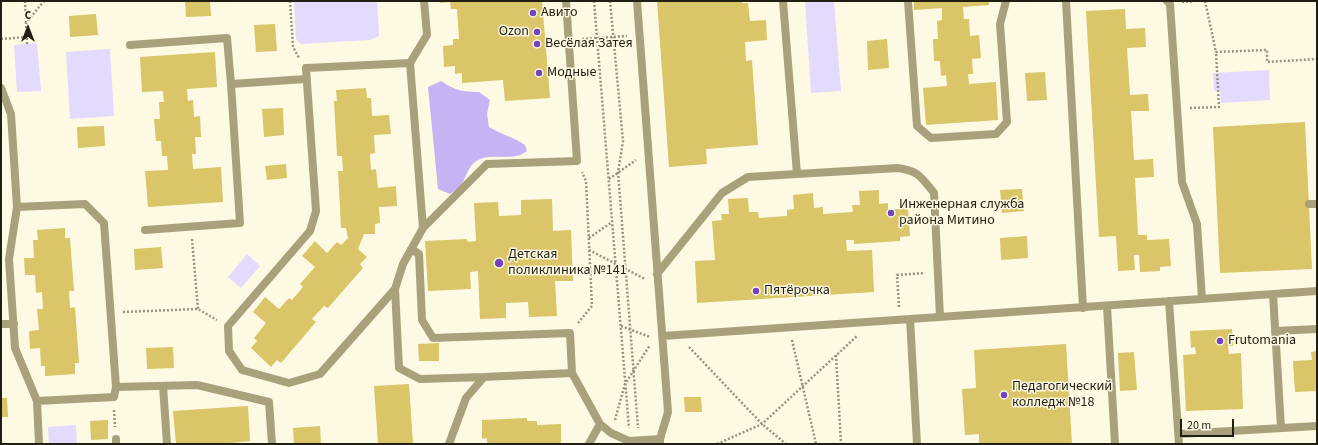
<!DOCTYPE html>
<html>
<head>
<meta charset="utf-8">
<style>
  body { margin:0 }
  #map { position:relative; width:1318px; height:445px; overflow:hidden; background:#fef9e2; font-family:"Source Sans 3",sans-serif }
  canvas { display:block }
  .frame { position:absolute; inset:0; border:2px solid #211f14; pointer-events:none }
  .north { position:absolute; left:8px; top:8px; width:40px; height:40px; -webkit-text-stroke:3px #fef9e2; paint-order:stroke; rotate:0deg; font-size:11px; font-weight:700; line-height:16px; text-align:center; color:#211f14 }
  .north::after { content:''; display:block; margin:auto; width:14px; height:18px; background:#211f14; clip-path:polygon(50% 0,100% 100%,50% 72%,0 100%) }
  .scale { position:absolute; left:1180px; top:419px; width:54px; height:18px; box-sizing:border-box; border:2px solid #211f14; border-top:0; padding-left:5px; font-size:12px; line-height:14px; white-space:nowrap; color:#211f14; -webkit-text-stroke:3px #fef9e2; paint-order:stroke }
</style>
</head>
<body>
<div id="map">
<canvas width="1318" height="445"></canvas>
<div class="frame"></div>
<div class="north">С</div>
<div class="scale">20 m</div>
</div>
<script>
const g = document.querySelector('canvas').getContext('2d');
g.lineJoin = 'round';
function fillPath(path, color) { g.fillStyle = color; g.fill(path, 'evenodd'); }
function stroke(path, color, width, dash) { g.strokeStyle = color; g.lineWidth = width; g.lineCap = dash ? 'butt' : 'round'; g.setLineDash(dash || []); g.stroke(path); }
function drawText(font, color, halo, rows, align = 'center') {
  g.font = font + ' "Source Sans 3",sans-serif'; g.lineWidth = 3; g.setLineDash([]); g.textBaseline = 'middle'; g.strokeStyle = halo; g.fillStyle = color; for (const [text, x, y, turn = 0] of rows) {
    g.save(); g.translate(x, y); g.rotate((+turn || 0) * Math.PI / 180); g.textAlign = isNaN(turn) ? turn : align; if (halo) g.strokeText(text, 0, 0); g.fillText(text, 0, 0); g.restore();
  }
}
const green = new Path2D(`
  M294 1H377L379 36 370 40 301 44 297 41 296 38Z
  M805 1H834L841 91 811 93Z
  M37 43 41 91 17 92 14 45Z
  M110 49 114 116 70 119 66 52Z
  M1269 70 1270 100 1221 103 1220 90 1214 91 1213 73Z
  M247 254 260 266 241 288 228 277Z
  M76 425 77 444H49L48 427Z`);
const forest = new Path2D(`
  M441 81C454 90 463 92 479 92L490 100 487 114 489 127C501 134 513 137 525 145L527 151C512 163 490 151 475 162 467 168 466 179 460 186 457 189 453 192 450 194L438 189 428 87Z`);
const building = new Path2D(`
  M185 1H210L211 16 186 17Z
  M440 1H542L550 98 505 101 503 80 462 83V73L455 74V66L444 67 443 46 453 45V39H459L457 9H451L450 2 440 3Z
  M657 1H742V3H748L750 21 766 20 767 40 745 42 746 61 752 60 758 145 706 149 707 164 669 167Z
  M914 1H989V5L963 7 964 19H969L970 36 979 35 981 58 972 59 973 74H968L969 84 996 82 998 120 926 125 923 88 947 86 946 75 941 76 940 61H934L933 39H938L937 21 942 20V8L914 10Z
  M1125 9 1126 29 1145 28 1146 47 1127 48 1130 95 1148 94 1149 111H1131L1134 160 1153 159 1154 177 1135 178 1138 235H1147V240L1169 239 1171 266 1160 267V271L1140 272 1139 255H1134L1135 270 1118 271 1116 236 1099 237 1086 11Z
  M96 14 98 35 70 37 69 16Z
  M275 24 277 51 256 52 254 25Z
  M887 39 889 68 868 70 867 41Z
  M215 52 217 87 187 89 188 101 193 100 194 117 200 116 201 137H195L196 154H192L193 169 221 167 223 202 148 207 145 171 168 170 167 156H162L161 141H156L154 119H160L159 102H164L163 91 142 92 140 57Z
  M1045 72 1047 100 1027 101 1025 73Z
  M366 88 367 98H371L372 116 389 115 391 134 374 135 375 153 370 154 371 170 376 169 378 188 396 186 397 206 379 207 380 223 375 224V234H364L358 249 367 257 360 264 363 268 328 308 324 306 312 319 316 322 281 363 277 360 271 367 251 348 257 341 254 338 266 323 253 312 265 297 279 309 289 298 292 300 303 287 300 284 315 267 302 256 315 241 327 253 337 242 341 245 348 238 346 228H341L338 171H343L342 156H337L334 101H337L336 90Z
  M283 108 284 135 264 137 262 109Z
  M1305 122 1312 269 1220 273 1213 127Z
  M104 126 105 146 78 148 77 127Z
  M286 164 287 178 267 180 265 166Z
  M1022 189 1024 211 1002 213 1000 190Z
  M879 190V204L888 203V210L908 208 910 236 900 237V241L854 244V240H846L847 251 872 250 874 292 697 303 695 261 715 260 712 221 722 220 721 214H729L728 199 748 198 749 212H758L759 218 787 216V210L794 209 793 195 813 193 814 208 823 207V214L853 212 852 205H860L859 191Z
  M552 199 553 231 571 230 573 281H555L557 316 529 317 528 302 506 303V318L480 319 478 271 470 272 471 289 428 291 425 241 467 239 468 242 476 241 474 203 498 202 499 216 521 215V200Z
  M65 228V238H70L74 291H69L70 308 75 307 79 363H75V374L45 376V366H41L40 348 30 349 29 331 39 330 37 309H43L42 292 36 293 35 275H25L24 258H34L33 240H38L37 230Z
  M1027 236 1028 258 1001 260 1000 238Z
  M161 247 163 268 135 270 134 249Z
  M1232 329 1233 346H1228L1229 354 1241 353 1243 409 1186 411 1183 355 1196 354 1195 347 1191 348 1190 331Z
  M439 343V361H419L418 344Z
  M1066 344 1072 444H979V434L965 435 962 389 976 388 974 350Z
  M173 347 174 368 147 369 146 348Z
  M1317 351V391L1295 392 1293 361 1312 360 1311 352Z
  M1134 352 1137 390 1120 391 1118 353Z
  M409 384 413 444H378L374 386Z
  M684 397H701L702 412H685Z
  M1 398H7L8 417H1Z
  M248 406 250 441 221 444H176L173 411Z
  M527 418V421H537V425L561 424V444H487V438L482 439V420Z
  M108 420V439L91 440 90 421Z
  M320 426 321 444H294L293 428Z`);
const path = new Path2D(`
  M25 1 26 22
  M290 1 293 47 299 58
  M594 1 629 428
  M610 1 623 141 618 172 638 428
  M1205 1 1216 52
  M1182 2 1195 1
  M1 39 27 37
  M582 39 627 36
  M27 44 26 23 44 1
  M1190 108 1219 107 1216 52 1267 50V62L1317 59
  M609 179 636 160
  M589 238 612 222
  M192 239 198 309
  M589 250 645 279
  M899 307 897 275 925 273
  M123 312 198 309 217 320
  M578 323 592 306 586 181 582 172
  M621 326 650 337
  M792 340 816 444
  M689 347 762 424 786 444
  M836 355 841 444
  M114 410 115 427
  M615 420 625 384 650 345
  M717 444 762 424 857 336`);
const lane = new Path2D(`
  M424 1 427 35 410 63 423 228 403 264 395 289 399 368 420 379 484 377
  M637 1 668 412 660 439V444
  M783 1 797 174 898 168C919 171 921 177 934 193L940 317
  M908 1 917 126 931 138 996 134 1007 122 1000 24 1006 1
  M1066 1 1083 308
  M1167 1 1170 4 1182 182 1197 224 1202 299
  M130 45 227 38 231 84
  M1 88 11 114 17 207 9 259 15 348 37 401
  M1309 204H1317
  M17 207 85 204 104 223 116 387 114 397 37 401 39 444
  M423 228 487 164 577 161 566 1
  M145 230 240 223 231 84 306 79
  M411 249 419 254 422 320 433 338 570 333 572 373 600 424 611 433 629 441 630 444
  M657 274 722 193 748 177 797 174
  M395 289 320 374 289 383 242 370 229 351 228 326 310 231 316 211 306 68 410 63
  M1273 294 1281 428
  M1169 301 1179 444
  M1107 306 1115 444
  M910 319 917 444
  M1 324H14
  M1275 331 1317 329
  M663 336 1317 291
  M163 386 167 444
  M116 387 197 385 269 402 272 444
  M1179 434 1317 426
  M116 439V444
  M629 441 660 439
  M449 444 466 398 484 377 572 373
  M589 444 600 424`);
const markers = [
  [533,13,4,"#7544bc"],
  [537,32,4,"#7544bc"],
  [537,44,4,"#7544bc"],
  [539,73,4,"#7544bc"],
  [891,213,4,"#7544bc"],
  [499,263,5,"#7544bc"],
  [756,291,4,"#7544bc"],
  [1220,341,4,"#7544bc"],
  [1004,395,4,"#7544bc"]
];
const poiNames = [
  ["Авито",541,13],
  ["Ozon",529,32,"right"],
  ["Весёлая Затея",545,44],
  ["Модные",547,73],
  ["Инженерная служба",899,205],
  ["района Митино",899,221],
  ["Детская",508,255],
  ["поликлиника №141",508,271],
  ["Пятёрочка",764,291],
  ["Frutomania",1228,341],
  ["Педагогический",1012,387],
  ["колледж №18",1012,403]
];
fillPath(green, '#e4dafe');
fillPath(forest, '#c7b3f3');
fillPath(building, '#dac568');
stroke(path, '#969381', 2.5, [2, 2]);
stroke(lane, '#a9a17c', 8);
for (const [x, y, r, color] of markers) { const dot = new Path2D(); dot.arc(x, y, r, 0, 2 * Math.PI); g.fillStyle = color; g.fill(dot); stroke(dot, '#fef9e2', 1.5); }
drawText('14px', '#211f14', '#fef9e2', poiNames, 'left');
</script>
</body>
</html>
